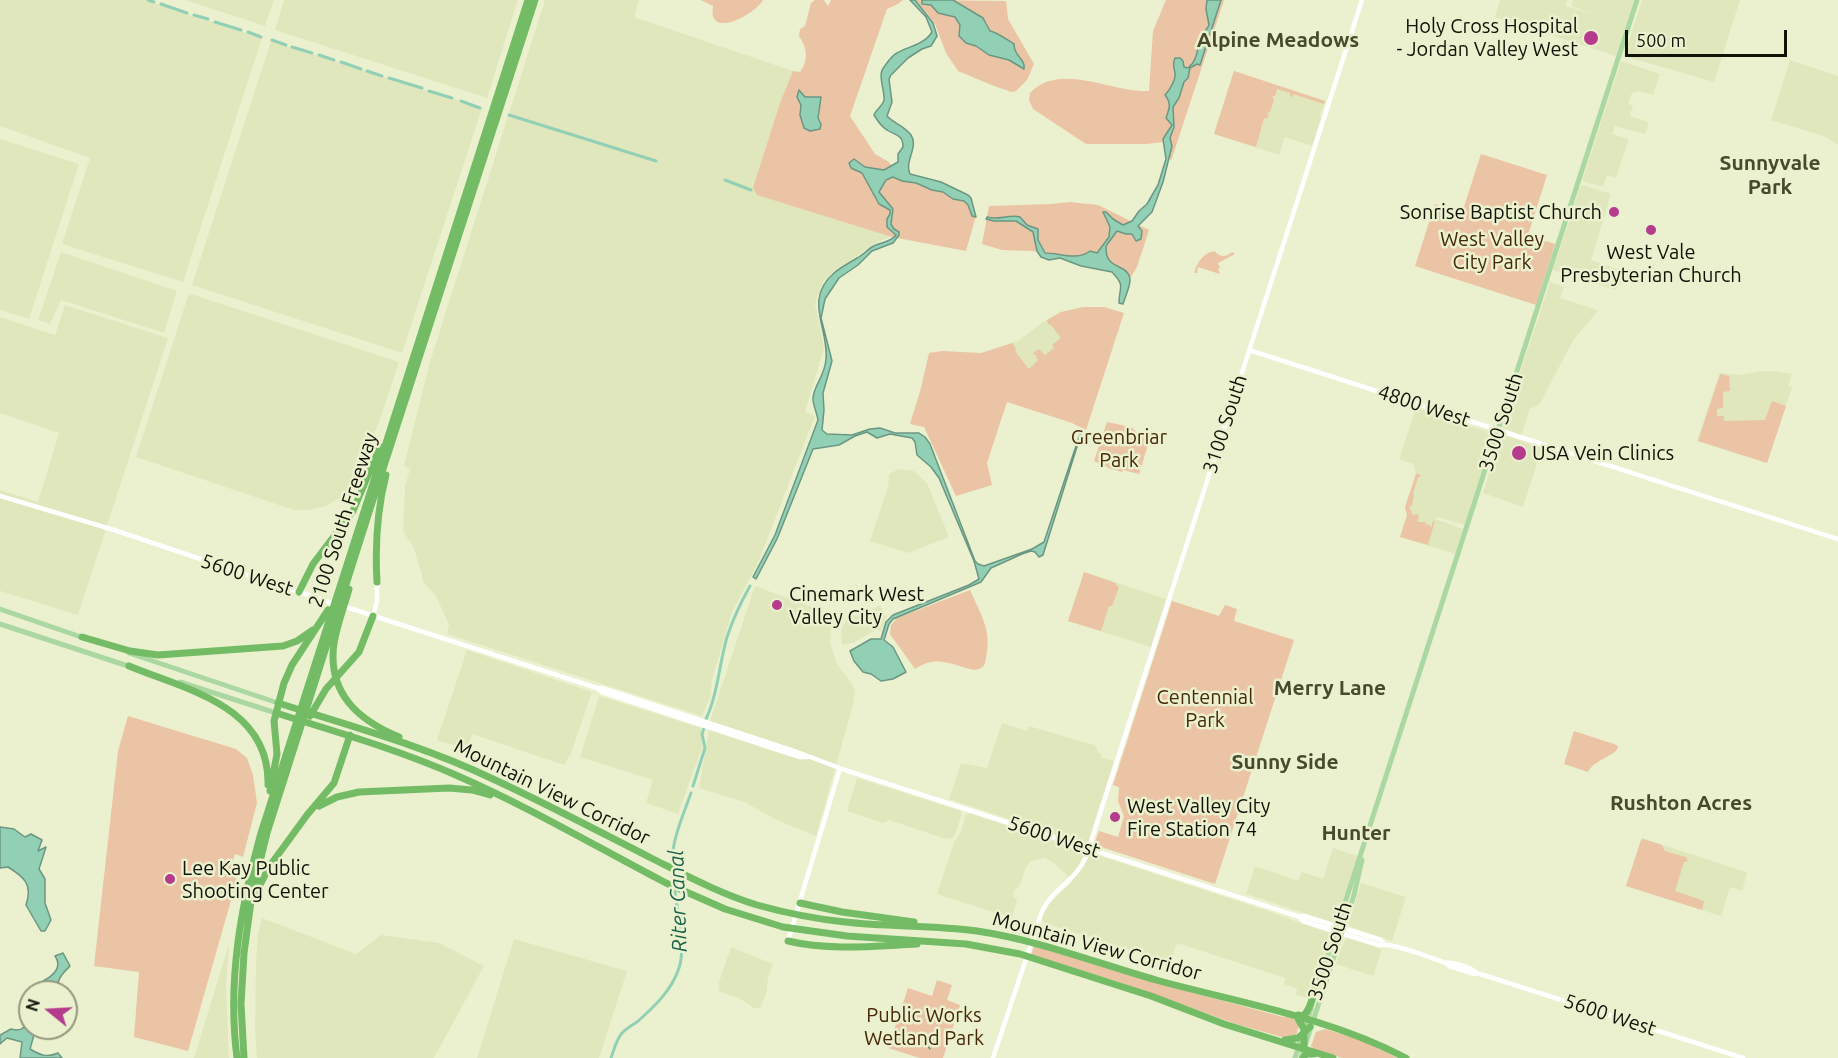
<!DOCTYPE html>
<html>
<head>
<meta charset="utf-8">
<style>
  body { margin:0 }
  #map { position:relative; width:1838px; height:1058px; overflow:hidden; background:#ebf1ce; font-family:Ubuntu,sans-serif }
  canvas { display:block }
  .north { position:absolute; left:18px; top:980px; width:60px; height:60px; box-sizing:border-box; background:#ebf1ce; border:2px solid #94987e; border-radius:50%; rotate:288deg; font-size:16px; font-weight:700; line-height:24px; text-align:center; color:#111307 }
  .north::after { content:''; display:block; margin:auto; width:21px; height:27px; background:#b53b8d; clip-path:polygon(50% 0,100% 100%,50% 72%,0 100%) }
  .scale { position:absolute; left:1625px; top:30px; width:162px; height:27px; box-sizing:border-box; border:3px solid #111307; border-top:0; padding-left:8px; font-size:18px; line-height:21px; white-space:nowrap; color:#111307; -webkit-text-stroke:4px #ebf1ce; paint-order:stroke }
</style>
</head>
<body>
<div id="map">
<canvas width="1838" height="1058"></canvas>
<div class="north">N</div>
<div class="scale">500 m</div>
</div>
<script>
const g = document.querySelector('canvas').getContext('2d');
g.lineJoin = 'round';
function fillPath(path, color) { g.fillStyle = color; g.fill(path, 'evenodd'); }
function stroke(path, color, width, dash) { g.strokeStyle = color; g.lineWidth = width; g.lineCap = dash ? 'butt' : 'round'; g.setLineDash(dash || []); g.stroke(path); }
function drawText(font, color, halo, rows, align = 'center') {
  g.font = font + ' Ubuntu,sans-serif'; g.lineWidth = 5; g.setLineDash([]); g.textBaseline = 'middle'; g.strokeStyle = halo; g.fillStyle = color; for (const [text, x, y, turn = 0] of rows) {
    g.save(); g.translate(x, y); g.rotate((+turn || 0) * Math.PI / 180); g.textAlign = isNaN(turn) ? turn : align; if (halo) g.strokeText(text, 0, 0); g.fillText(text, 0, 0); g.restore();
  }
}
const built = new Path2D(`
  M0 0H145L262 38 183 282 62 244 90 158 0 126Z
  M185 0H274L265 26Z
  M284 0H518L487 98 275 30Z
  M545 0H639L634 17 793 71 892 236 876 243 834 271 823 282 815 304 824 348 805 412 815 416 758 563 732 612 712 680 710 698 702 716 447 634 449 625 436 596 424 583 414 548 403 531 405 486 410 469 404 466 429 365Z
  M1500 0H1567L1566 6 1597 16 1571 6 1573 0H1634L1616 56 1495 17Z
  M1642 0H1740L1714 82 1624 56Z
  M271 41 482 108 402 353 192 285Z
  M1790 60 1838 76V145L1826 137 1771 120Z
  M1621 61 1660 74 1653 95 1639 91 1632 93 1628 104 1633 106 1630 116 1649 122 1645 134 1615 126 1612 134 1629 139 1616 178 1607 175 1603 187 1582 181Z
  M1234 71 1326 101 1319 116 1321 118 1312 146 1285 137 1279 155 1214 134Z
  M0 139 79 164 29 319 0 310Z
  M1583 185 1611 194 1591 260 1629 273 1615 290 1553 270 1580 187Z
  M61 252 177 291 164 333 61 300 50 324 38 320Z
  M1550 282 1564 287 1560 298 1595 309 1598 311 1574 339 1539 405 1530 409 1521 435 1502 428Z
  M191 294 399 362 380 419 356 480 343 496 326 506 309 510H294L136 457 188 296Z
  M65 305 168 338 78 615 0 591V490L38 502 59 433 0 413V317L55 335Z
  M1061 312 1073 346 1045 377 1019 369 1010 344 1018 341 1043 322Z
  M1764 371H1775L1792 374 1788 386 1792 387 1767 463 1697 441 1720 373 1739 375Z
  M1416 408 1494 434 1465 525 1437 517 1436 519 1463 529 1455 554 1400 537 1407 515 1405 507 1416 474 1413 464 1399 459Z
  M1501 434 1542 448 1523 507 1483 493Z
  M899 469 914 471 927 483 949 537 908 553 870 541 888 487 889 474Z
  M1084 572 1166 599 1151 647 1068 621Z
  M755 586 828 613 832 620 830 642 837 664 852 684 855 692 853 705 816 836 777 820 744 802 699 788 711 718Z
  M880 605 886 617 881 631 876 630 853 643 842 645 841 629 849 615 858 616Z
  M467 650 592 692 571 753 564 765 472 734 467 750 437 740Z
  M599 696 701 728 702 748 678 814 646 803 653 780 580 757Z
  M1002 723 1027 731 1029 726 1094 745 1097 748V752L1100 753 1102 758 1114 761 1087 845 949 799 961 763 987 768Z
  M857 778 961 811 962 814 955 835 952 838 946 839 889 820 883 823 847 811Z
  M969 813 1262 909 1329 933 1331 938 1311 999 1296 995 1297 989 1284 984 1285 978 1177 943 1170 963 1045 923 1041 919 1049 904 1073 881 1053 862 1044 858 1031 861 1026 867 1020 885 1014 891 1013 896 1017 900 1012 918 937 894 954 843 961 831 966 815Z
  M1642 838 1746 872 1747 874 1742 891 1730 887 1721 916 1626 886Z
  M1333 848 1358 856 1336 921 1331 922 1246 894 1255 866 1298 881 1302 872 1323 879Z
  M1361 883 1406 897 1392 941 1349 926V922Z
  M262 918 356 954 381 935 439 943 484 966 434 1058H257L255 1031 256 961 258 934Z
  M1347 938 1382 949 1373 976 1336 964 1344 941Z
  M514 939 627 971 599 1058H477Z
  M228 947H229L226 984 229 1058H194Z
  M731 947 773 964 768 977 767 992 760 1008H754L739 998 718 991 720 985H718Z`);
const green = new Path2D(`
  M701 0H763C758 11 719 35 713 16 712 12 713 9 713 6Z
  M815 0H824L828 6 831 0H903L898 4 887 9 850 116 875 154 889 162 894 170 967 199 973 214 976 216 966 251 892 237 757 195 753 188 780 103 793 71 800 72C809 61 807 47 799 36L800 29 805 26 811 3Z
  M916 0 1006 1 1008 19 1034 64 1027 80 1016 91 1012 92 994 86 958 71 946 53 935 24Z
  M1166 0H1224L1171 161 1162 142 1147 144H1086L1033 109 1029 100 1030 93C1060 61 1112 93 1149 91L1153 31Z
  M1234 71 1325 101 1324 104 1293 94V97L1290 96V93L1277 89 1275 96H1272L1274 100 1270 112 1266 114 1269 115 1267 119 1264 118 1256 147 1214 134Z
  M1481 154 1547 175 1528 235 1555 244 1536 305 1415 266 1435 204 1462 213Z
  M1070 202 1098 205 1149 230 1137 267 1131 277 1073 256 1031 251 1002 250 982 244 989 206 1051 204Z
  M1215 251C1219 257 1226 258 1232 252L1235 254 1218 263 1220 268 1218 269 1220 274 1198 267 1197 273H1194C1198 261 1203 253 1215 251Z
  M1083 307H1104L1124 313 1086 430 1072 423 1007 402 987 463 992 485 956 496 924 427 910 424 921 388 929 353 942 351 981 353 1012 343 1016 349 1015 351 1028 368H1030L1038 360 1036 357 1038 355 1036 356 1033 353 1039 349 1045 355 1054 348 1052 345 1061 338 1051 325 1048 324 1047 320 1061 312Z
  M1720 374 1729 376 1730 391 1723 392V408L1717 409V416H1724V421L1765 420 1772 401 1786 406 1767 463 1698 441Z
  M1107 422 1131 427 1139 434 1150 438 1139 474 1123 470 1122 472 1111 469 1094 461Z
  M1416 474 1421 475 1420 477H1418L1413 494 1414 495 1412 505 1409 507 1413 515 1418 514 1419 519H1417L1418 522H1426L1425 527 1427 524 1431 526V529L1433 521H1435L1428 545 1400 537 1407 515 1405 507Z
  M1084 572 1116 583V585L1119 587 1112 606H1109L1101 631 1068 621Z
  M970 590C981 615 992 630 986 658 985 666 983 669 974 670 953 665 936 654 915 669L890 634 891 625 897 618Z
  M1172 601 1219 616 1225 605 1237 609 1234 621 1294 640 1215 884 1098 846 1095 842 1099 831 1118 837 1124 816 1118 801 1119 787 1113 785Z
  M128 716 236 749 247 758 253 775 257 803 243 857 235 854 231 866 238 869 234 890 188 1051 134 1037 139 972 94 966 118 751Z
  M1574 731 1617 745 1618 748C1610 759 1595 759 1588 772L1564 764Z
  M1643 839 1662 845 1665 851 1686 857 1688 861 1684 862 1675 891 1704 901 1702 910 1626 886 1641 840Z
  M1034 946 1149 981 1283 1017C1291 1014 1295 1020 1299 1026L1295 1038 1283 1039 1282 1037 1236 1024 1116 981 1031 955Z
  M937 980 952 985 947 1000 960 1005 943 1058H920L888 1048 908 988 932 996Z
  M1325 1029 1367 1042 1397 1058H1342L1314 1049 1311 1046 1316 1032Z`);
const water = new Path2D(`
  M910 0H915L933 23 937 36 931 46 922 49 908 58 891 75 889 79 892 102 887 116C893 123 905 126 911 135 919 147 904 161 910 174L941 182 968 195 971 198 976 217 972 216 968 205 964 201 953 199 943 192 932 190 916 183 902 181 893 177 886 180 879 192 893 209 891 224 894 229 899 232V235L893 243 872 251 858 265 839 278 825 299 821 318 832 361 823 393 824 410 822 430 827 434 852 435 870 429 880 428 895 433H919L925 437 930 444 975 561 978 564 984 566 1032 549 1044 542 1079 437 1081 434 1043 555 1039 557 1035 552 1031 551 1022 554 991 568 981 582 893 619 889 624 884 640 893 647 906 672 893 679 881 681 871 674 863 672 854 661 850 651 871 639H881L886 622 893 615 969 585 979 579 974 561 939 478 931 467 917 455 915 442 912 438 890 434 877 438 867 432 855 436 839 445 813 449 777 539 756 579 753 577 775 535 818 420C817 413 813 406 813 398 814 385 825 376 826 359 829 328 803 300 834 273 841 267 849 263 857 258 863 255 867 250 872 247 880 242 890 243 896 235L887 227V219L890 214V210L879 204 862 173 851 168 849 163 854 159 865 167 884 170 898 162V154L903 147C903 134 896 136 887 130 882 127 877 120 874 115 876 109 883 106 884 100 885 90 877 75 884 67 887 63 892 55 897 53 909 46 924 45 932 32L926 17Z
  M922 0H953L983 18 990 31C995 31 1009 41 1014 44 1014 47 1014 49 1016 52 1019 59 1025 60 1024 69L1009 60 989 55 976 46 966 43 959 36 960 25 955 17 938 13 931 5 922 4Z
  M1207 0H1221L1200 65 1197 64 1190 68 1188 78 1184 82 1179 98 1173 107 1174 127 1170 138 1172 146 1163 182 1152 212 1138 226 1142 231 1141 239 1136 241 1132 234H1126L1117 231 1106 246C1106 250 1106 253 1107 256 1111 269 1129 265 1130 280 1130 287 1125 297 1123 304L1119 303C1119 286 1126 287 1112 272L1081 266 1060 258 1049 260 1041 257 1037 251 1033 232 1016 221H994L986 219 987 217C998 221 1008 214 1020 217L1027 225 1038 229V240L1045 253C1060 253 1077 261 1090 251L1097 253 1109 237 1110 227 1103 212H1106L1113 219 1123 225 1132 221 1139 211 1147 204 1158 185 1166 159 1163 139 1172 125 1166 118C1169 109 1172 104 1165 95 1170 90 1176 79 1175 73 1174 66 1172 65 1175 58H1180L1183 61 1184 67 1188 68C1199 59 1196 49 1201 38 1203 34 1207 29 1209 25L1206 9Z
  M799 90 805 97H821L818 118 821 124 820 129 810 131 804 128 800 115 801 105 797 97Z
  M0 827 14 829 25 837 31 834 42 840 38 851 46 847 39 869 45 879V903L51 920 45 931H41L26 905C33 884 24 877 8 867L0 868Z
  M63 953 70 966C63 973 54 981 60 992H48L49 990 43 981C53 976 63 967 55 956Z
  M30 1020V1028H36L30 1049C40 1055 47 1058 58 1053L62 1058H20L22 1042 7 1038 0 1044V1035L11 1029C21 1032 24 1028 30 1020Z`);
const stream = new Path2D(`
  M905 1044 909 1042 924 1041 930 1049`);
const canal = new Path2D(`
  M148 0 154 2
  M161 4 187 13
  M194 15 208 19
  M215 22 241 30
  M248 32 261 37
  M272 40 286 45
  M292 47 312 53
  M319 55 334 60
  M341 62 361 69
  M367 71 382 76
  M389 78 422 88
  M429 91 452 98
  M461 101 480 108
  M509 115 656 161
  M725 180 751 190
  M706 719C718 693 719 665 727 637 733 619 741 602 750 586
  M693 786 705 748 702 734 704 728
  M611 1058C614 1050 616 1040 622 1033 626 1029 632 1025 637 1022 654 1007 672 990 679 968 688 941 672 894 672 864 672 839 683 816 691 793`);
const secondary = new Path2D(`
  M1249 350 1838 539
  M0 496 114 530 335 604
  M343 606 597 688 602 692 778 750 800 757H808
  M373 616 377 601V582
  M597 688H602L797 752 845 770 1300 917 1304 916 1381 940 1384 944
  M1300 917 1303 921 1379 945C1393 942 1431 958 1446 963L1449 966 1474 974 1477 973
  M788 941 840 768
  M1446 963C1455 962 1470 967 1477 973L1743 1058
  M993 1058 1042 911C1054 887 1077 881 1087 854L1362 0`);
const primary = new Path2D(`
  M0 609 84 638
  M0 624 131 667
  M129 653 278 703
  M180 682 276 713
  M1320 980 1637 0
  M1295 1058 1311 1009
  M1301 1058 1354 895 1362 860`);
const highway = new Path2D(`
  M377 582C375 546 377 510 386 475
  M349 589C344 607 337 625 334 643 327 693 358 720 399 737
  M299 592 313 564 353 511 380 447
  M82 637 130 651 158 655 283 646 297 641 313 630
  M129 666C187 690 270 706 268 785
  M278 703C351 726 424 746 493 779 547 804 600 832 653 859 687 876 721 894 757 905 786 913 815 919 845 922 889 927 933 925 977 931 1038 940 1096 963 1156 980 1240 1003 1328 1017 1406 1058
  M276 713C337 732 399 750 458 776 529 807 597 847 666 883L725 909 783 927 847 936 966 944 1020 954 1151 996 1224 1024 1333 1058
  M310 716 326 689 359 652 373 616
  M270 791 277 754 274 721 284 683 292 665 328 610
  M319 806 337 797 359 792 449 788 472 790 490 795
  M256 893 269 867 307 815 334 783 350 735
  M800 903 842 912 914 922
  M788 941C830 951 874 946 917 944
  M1298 1015 1303 1016C1314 1007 1312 988 1321 978
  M1297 1017 1304 1029V1049
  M1285 1040 1298 1038 1310 1027
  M237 1058C227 981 241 906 261 833L528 0
  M244 1058 241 1004 244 953 252 894 267 833 370 509 535 0
  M1303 1058 1306 1054H1314`);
const markers = [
  [1591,38,8,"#b53b8d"],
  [1614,212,6,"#b53b8d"],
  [1651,230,6,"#b53b8d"],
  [1519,453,8,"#b53b8d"],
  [777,605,6,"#b53b8d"],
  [1115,817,6,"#b53b8d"],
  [170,879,6,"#b53b8d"]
];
const poiNames = [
  ["Holy Cross Hospital",1578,26,"right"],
  ["- Jordan Valley West",1578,49,"right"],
  ["Sonrise Baptist Church",1602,212,"right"],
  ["West Vale",1651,252,"center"],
  ["Presbyterian Church",1651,275,"center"],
  ["USA Vein Clinics",1532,453],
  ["Cinemark West",789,594],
  ["Valley City",789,617],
  ["West Valley City",1127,806],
  ["Fire Station 74",1127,829],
  ["Lee Kay Public",182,868],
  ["Shooting Center",182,891]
];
const parkNames = [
  ["West Valley",1492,239],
  ["City Park",1492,262],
  ["Greenbriar",1119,437],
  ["Park",1119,460],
  ["Centennial",1205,697],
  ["Park",1205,720],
  ["Public Works",924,1015],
  ["Wetland Park",924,1038]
];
const streetNames = [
  ["4800 West",1424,406,18],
  ["3500 South",1501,422,-72],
  ["3100 South",1225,424,-72],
  ["2100 South Freeway",343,520,-72],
  ["5600 West",247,575,18],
  ["Mountain View Corridor",552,792,26],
  ["5600 West",1054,837,18],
  ["Mountain View Corridor",1097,946,15],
  ["3500 South",1330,951,-72],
  ["5600 West",1610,1015,18]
];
const neighbourhoodNames = [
  ["Alpine Meadows",1278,40],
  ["Sunnyvale",1770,163],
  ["Park",1770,187],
  ["Merry Lane",1330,688],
  ["Sunny Side",1285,762],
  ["Rushton Acres",1681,803],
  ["Hunter",1356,833]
];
const waterNames = [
  ["Riter Canal",678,901,-92]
];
fillPath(built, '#e1e7bd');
fillPath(green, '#eac4a4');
fillPath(water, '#92d0b6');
stroke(water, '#6b9782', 1.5);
stroke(stream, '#6b9782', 1.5);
stroke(canal, '#92d0b6', 3);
stroke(secondary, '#fff', 4.5);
stroke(primary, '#abd7a3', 5);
stroke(highway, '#73bc65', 7);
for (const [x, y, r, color] of markers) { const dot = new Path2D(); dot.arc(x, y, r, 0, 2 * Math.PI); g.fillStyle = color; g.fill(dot); stroke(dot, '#ebf1ce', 2); }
drawText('20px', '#111307', '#ebf1ce', poiNames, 'left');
drawText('20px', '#47290a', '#ebf1ce', parkNames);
drawText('20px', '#111307', '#ebf1ce', streetNames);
drawText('bold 21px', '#474a2d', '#ebf1ce', neighbourhoodNames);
drawText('italic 21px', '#19644b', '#ebf1ce', waterNames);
</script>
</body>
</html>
